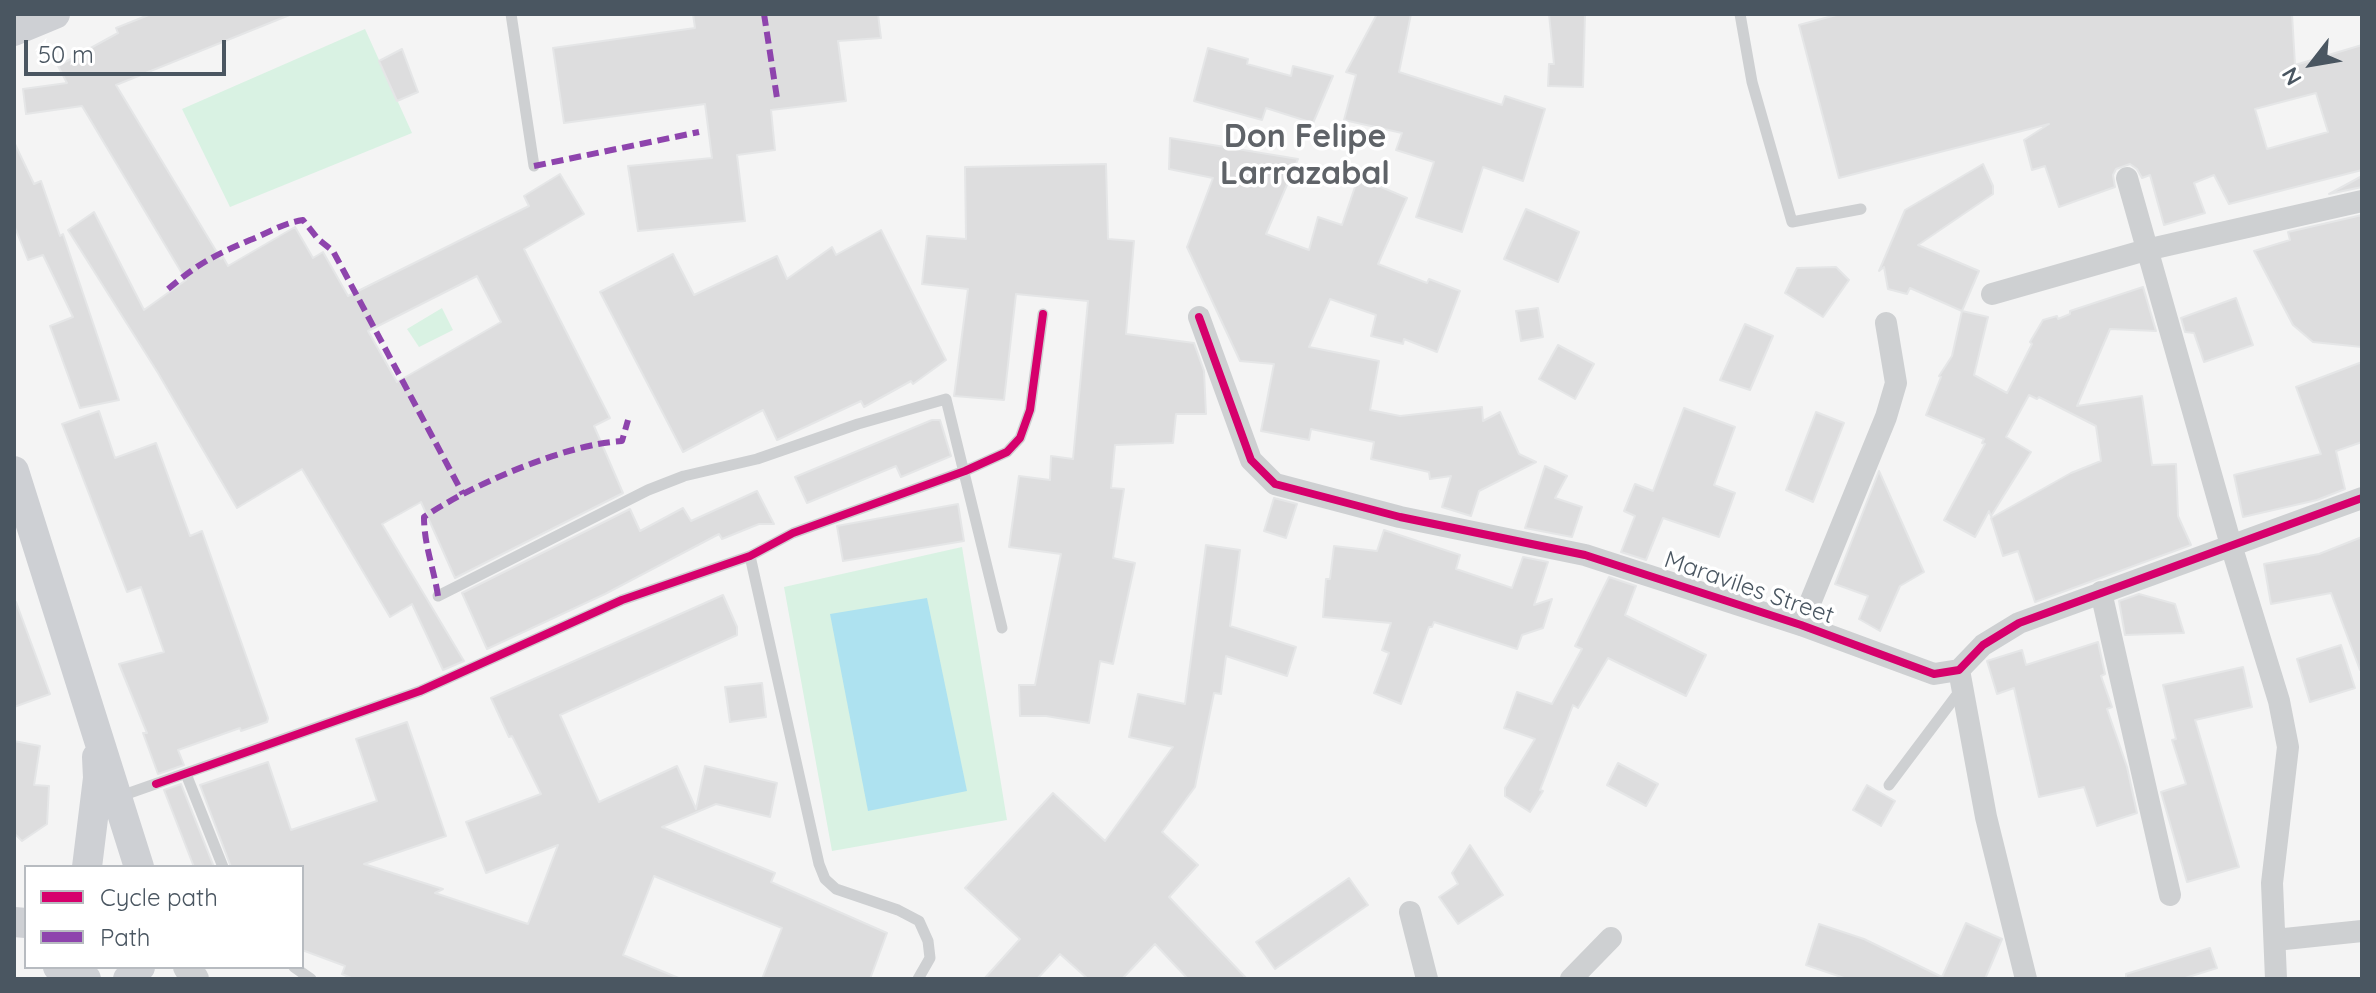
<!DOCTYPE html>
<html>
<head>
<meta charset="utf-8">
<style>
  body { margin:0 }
  #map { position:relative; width:2376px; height:993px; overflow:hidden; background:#f4f4f4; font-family:Quicksand,sans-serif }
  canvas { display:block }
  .frame { position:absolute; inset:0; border:16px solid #4a5661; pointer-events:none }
  .legend { position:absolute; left:24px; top:865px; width:280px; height:104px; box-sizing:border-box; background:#fff; border:2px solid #b7bbc0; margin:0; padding:10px 14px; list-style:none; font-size:24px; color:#4a5661 }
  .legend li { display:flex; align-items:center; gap:16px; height:40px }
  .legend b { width:40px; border:2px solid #b7bbc0 }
  .north { position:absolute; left:2272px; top:24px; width:80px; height:80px; -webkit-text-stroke:6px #fff; paint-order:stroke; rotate:239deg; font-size:22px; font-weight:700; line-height:32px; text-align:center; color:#4a5661 }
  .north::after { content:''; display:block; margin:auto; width:28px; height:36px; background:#4a5661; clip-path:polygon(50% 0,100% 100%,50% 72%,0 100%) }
  .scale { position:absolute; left:24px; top:40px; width:202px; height:36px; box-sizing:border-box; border:4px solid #4a5661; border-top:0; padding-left:10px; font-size:24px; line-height:28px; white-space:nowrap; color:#4a5661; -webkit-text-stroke:6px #fff; paint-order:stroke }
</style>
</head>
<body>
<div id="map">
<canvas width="2376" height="993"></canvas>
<div class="frame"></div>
<ul class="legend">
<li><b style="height:10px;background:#d6006c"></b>Cycle path</li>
<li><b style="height:10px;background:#8e44ad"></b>Path</li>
</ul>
<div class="north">N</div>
<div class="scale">50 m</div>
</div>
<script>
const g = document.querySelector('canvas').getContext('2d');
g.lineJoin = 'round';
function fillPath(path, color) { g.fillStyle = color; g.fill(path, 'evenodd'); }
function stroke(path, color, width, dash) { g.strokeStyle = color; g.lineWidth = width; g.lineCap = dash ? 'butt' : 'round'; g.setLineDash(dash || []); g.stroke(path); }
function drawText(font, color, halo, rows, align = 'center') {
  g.font = font + ' Quicksand,sans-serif'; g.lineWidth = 7; g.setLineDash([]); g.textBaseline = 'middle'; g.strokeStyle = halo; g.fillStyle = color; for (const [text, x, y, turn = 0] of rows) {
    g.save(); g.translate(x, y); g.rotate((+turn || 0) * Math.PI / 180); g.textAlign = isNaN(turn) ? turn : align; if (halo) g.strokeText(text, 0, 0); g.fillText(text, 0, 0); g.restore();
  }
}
const green = new Path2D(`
  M365 29 412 133 230 207 182 109Z
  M442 308 453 330 419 347 407 329Z
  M962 547 1007 820 832 851 784 587Z`);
const water = new Path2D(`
  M927 598 967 791 868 811 830 614Z`);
const building = new Path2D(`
  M151 14H292L116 85 221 259 223 257 228 266 295 227 313 258 323 252 348 296 529 206 524 196 560 174 584 214 524 249 610 418 594 426 623 493 455 578 421 502 382 524 464 661 443 670 412 604 390 617 302 469 237 508 158 373 68 230 94 212 144 310 186 280 82 106 26 114 23 89 67 83 58 66 118 33 116 28ZM477 276 501 322 397 382 368 331Z
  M693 14H878L881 38 838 41 846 101 771 110 775 150 737 155 745 221 638 231 628 166 712 158 705 104 564 123 553 48 695 28Z
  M1377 14H1411L1399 72 1502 105 1505 96 1545 109 1523 181 1483 167 1462 232 1416 217 1434 162 1396 150 1402 133 1344 120 1356 75 1346 72Z
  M1549 14H1585L1583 87 1548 86 1549 64H1554Z
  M1840 14H2292L2295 65 2362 45V170L2229 204 2214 175 2194 183 2205 213 2164 225 2150 175 2142 178 2137 169 2130 164 2116 169 2113 175 2115 187 2059 207 2045 166 2032 170 2024 140 2049 124 1839 178 1799 25ZM2316 93 2328 132 2267 149 2255 109Z
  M1208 48 1248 59 1247 64 1291 76 1293 66 1333 76 1313 123 1266 108 1262 120 1194 101Z
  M402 49 418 92 397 101 379 61Z
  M1170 138 1298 159 1266 234 1309 250 1318 217 1342 225 1357 181H1367L1407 198 1378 264 1427 283 1429 279 1460 291 1437 352 1404 339 1403 344 1371 336 1376 315 1330 299 1309 347 1379 361 1370 410 1400 416 1482 407 1483 421 1500 412 1519 454 1536 462 1479 491 1471 516 1442 507 1451 476 1430 479 1429 472 1371 459 1374 442 1311 429 1309 440 1261 431 1274 364 1240 361 1187 247 1213 178 1169 169Z
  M14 142 34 184 41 181 60 236 63 234 119 400 80 408 50 326 73 317 43 255 28 260 14 225Z
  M1106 164 1108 239 1134 241 1126 334 1194 343 1204 371 1206 414H1176L1173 443 1115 445 1111 488 1124 489 1113 558 1135 563 1113 664 1100 661 1089 723 1046 716H1020L1019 685H1035L1061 554 1009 547 1019 476 1050 480 1051 456 1073 459 1088 301 1016 294 1004 400 954 396 968 289 922 284 927 236 966 239 965 167Z
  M1983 164 1993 186V194L1918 245 1979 271 1962 311 1910 288 1907 294 1888 289 1884 267 1879 271 1905 210Z
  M2362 176V187L2329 194Z
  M1526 209 1579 232 1558 282 1504 259Z
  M2362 215V347L2313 342 2293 325 2254 251 2290 240 2288 232Z
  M881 230 946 360 913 384 911 381 864 407 861 401 777 440 763 410 683 452 600 292 673 254 694 295 777 256 787 279 832 247 836 255Z
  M1836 267 1849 280 1823 317 1785 293 1797 268Z
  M2143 287 2156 331 2110 329 2077 406 2142 396 2152 465 2176 464 2178 516 2191 545 2035 602 2018 551 2003 556 1991 518 2071 473 2101 461 2096 426 2039 397 2037 399 2029 395 2006 437 2031 452 1991 516 1989 511 1975 537 1944 520 1985 444 1982 443 1984 439 1926 415 1941 377 1939 376 1952 356 1962 311 1988 317 1974 375 2007 393 2032 344 2030 342 2043 320 2057 316 2058 319 2070 314V311Z
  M2236 298 2253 345 2204 362 2194 333 2185 332 2181 318Z
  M1538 308 1543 337 1521 341 1516 311Z
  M1745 324 1773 336 1750 390 1720 380Z
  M1558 345 1594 364 1575 399 1539 379Z
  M2362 362V442L2336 451 2345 489 2317 500 2243 517 2234 475 2321 454 2296 387Z
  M1684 408 1735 427 1714 485 1735 493 1719 537 1663 518 1646 560 1621 552 1635 516 1624 511 1635 484 1653 491Z
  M99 411 115 458 156 443 190 536 202 531 268 718 267 722 241 731 240 728 178 750 184 765 158 774 143 733H147L119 664 164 652 141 587 127 592 62 424Z
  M1816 412 1844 423 1813 502 1786 490Z
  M932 420H940L951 456 901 477 896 466 807 503 795 477Z
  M1545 466 1567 476 1555 498 1582 507 1572 537 1525 528Z
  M1879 471 1924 572 1900 586 1880 631 1859 619 1868 596 1835 584Z
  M757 491 774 524H759L722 539 719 534 605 594 487 649 462 593 630 509 640 531 683 508 691 521Z
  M1274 498 1297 504 1286 538 1264 531Z
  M958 504 964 541 843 561 837 526Z
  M1384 530 1460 555 1456 569 1512 588 1523 557 1548 562 1534 605 1552 599 1543 628 1522 635 1517 649 1434 622 1432 627H1429L1401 704 1374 693 1389 653 1382 650 1391 623 1323 617 1326 579H1330L1334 546 1377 551Z
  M2362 537V670H2360L2331 593 2271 604 2264 564 2319 554Z
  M1206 545 1240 550 1230 626 1296 647 1287 676 1226 656 1221 694 1214 693 1195 787 1162 832 1198 865 1169 897 1247 979H1188L1155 944 1122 979H1088L1060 954 1037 979H984L1020 939 965 888 1053 793 1105 841 1173 747 1129 737 1138 694 1185 704Z
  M1609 577 1636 586 1625 615 1706 655 1686 696 1608 658 1578 708 1573 705 1540 790 1543 791 1530 812 1505 796V788L1535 739 1504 728 1517 692 1552 704 1582 649 1575 646Z
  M2139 594 2175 604 2184 633 2125 635 2119 601Z
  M723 595 737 627V635L560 715 599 802 677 766 696 809 705 766 777 783 770 817 716 804 662 827 775 873 771 882 887 933 870 979H762L782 928 654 876 623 955 681 979H353L342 974 345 966 302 950V867H231L200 785 268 762 291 830 377 801 356 739 407 722 446 836 364 864 443 889 435 893 528 924 558 845 486 873 466 822 541 794 512 736 509 737 491 698Z
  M16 602 50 694 14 707V603Z
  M2098 642 2105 674 2101 676 2112 707 2107 709 2127 767 2137 813 2097 826 2084 787 2039 797 2014 688 1997 694 1987 661 2022 650 2026 665Z
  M2341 645 2355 688 2310 702 2297 659Z
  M2243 667 2252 707 2195 720 2239 867 2187 882 2161 792 2186 784 2172 740 2176 739 2163 685Z
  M762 683 766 717 730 722 725 687Z
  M14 741 40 746 34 785 49 786 47 824 22 841 14 833Z
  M1618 763 1658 784 1646 806 1607 785Z
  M181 784 214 867H194L164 790Z
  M1867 785 1895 801 1881 826 1853 810Z
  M1470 845 1503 895 1458 924 1439 897 1458 884 1452 873Z
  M1349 878 1368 905 1275 969 1256 942Z
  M1966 923 2002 939 1985 979H1847L1806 965 1819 924 1864 939 1942 977Z
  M2210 948 2217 968 2182 979H2126V974Z`);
const service = new Path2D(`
  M511 14 534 166
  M1740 14 1752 82 1792 222 1861 209
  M750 556 819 864 825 879 836 889 898 910 919 921 928 941 930 958 918 979
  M438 596 648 490 684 476 757 459 858 424 946 399 1002 628
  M186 774 223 867
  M1889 785 1962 688
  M118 797 420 691 622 600 750 556 793 533 965 471 1007 452 1020 438 1030 410 1043 314
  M294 967 311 979`);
const minor = new Path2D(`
  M2127 178 2231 545 2279 701 2288 747 2272 883 2276 979
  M1992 294 2146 250 2362 201
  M1199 317 1251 460 1275 484 1400 517 1585 555 1801 625 1934 674 1959 670 1983 645 2019 623 2362 498
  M2101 592 2170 895
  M1801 625 1886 417 1896 383 1886 323
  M1959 670 1986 817 2026 979
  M1410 912 1427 979
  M2275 940 2362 931
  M1571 979 1611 938`);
const tertiary = new Path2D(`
  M187 967 195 979`);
const secondary = new Path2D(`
  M14 31 55 14
  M14 471 139 867
  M87 867 98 778 97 757
  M14 922 26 923
  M58 967 86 979
  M128 979 140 967`);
const quiet = new Path2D(`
  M764 14 777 98
  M534 166 699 132
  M168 289C199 263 213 256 250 240 268 233 283 223 303 220L318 239 333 251 463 494
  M438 596C434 569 424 545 424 517 471 485 566 444 622 441L628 420`);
const cycleway = new Path2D(`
  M1199 317 1251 460 1275 484 1400 517 1585 555 1801 625 1934 674 1959 670 1983 645 2019 623 2362 498
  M156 784 420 691 622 600 750 556 793 533 965 471 1007 452 1020 438 1030 410 1043 314`);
const streetNames = [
  ["Maraviles Street",1749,588,19]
];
const districtNames = [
  ["Don Felipe",1305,137],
  ["Larrazabal",1305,174]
];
fillPath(green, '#d9f2e3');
fillPath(water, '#aee2f0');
fillPath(building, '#ddddde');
stroke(building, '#e5e6e7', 2);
stroke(service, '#ced0d2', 11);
stroke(minor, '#ced0d2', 22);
stroke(tertiary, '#ced0d2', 28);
stroke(secondary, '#ced0d4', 30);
stroke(quiet, '#8e44ad', 6, [12, 6]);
stroke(cycleway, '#d6006c', 8);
drawText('24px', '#4a5661', '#fff', streetNames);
drawText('bold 32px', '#5f6368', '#fff', districtNames);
</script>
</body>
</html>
